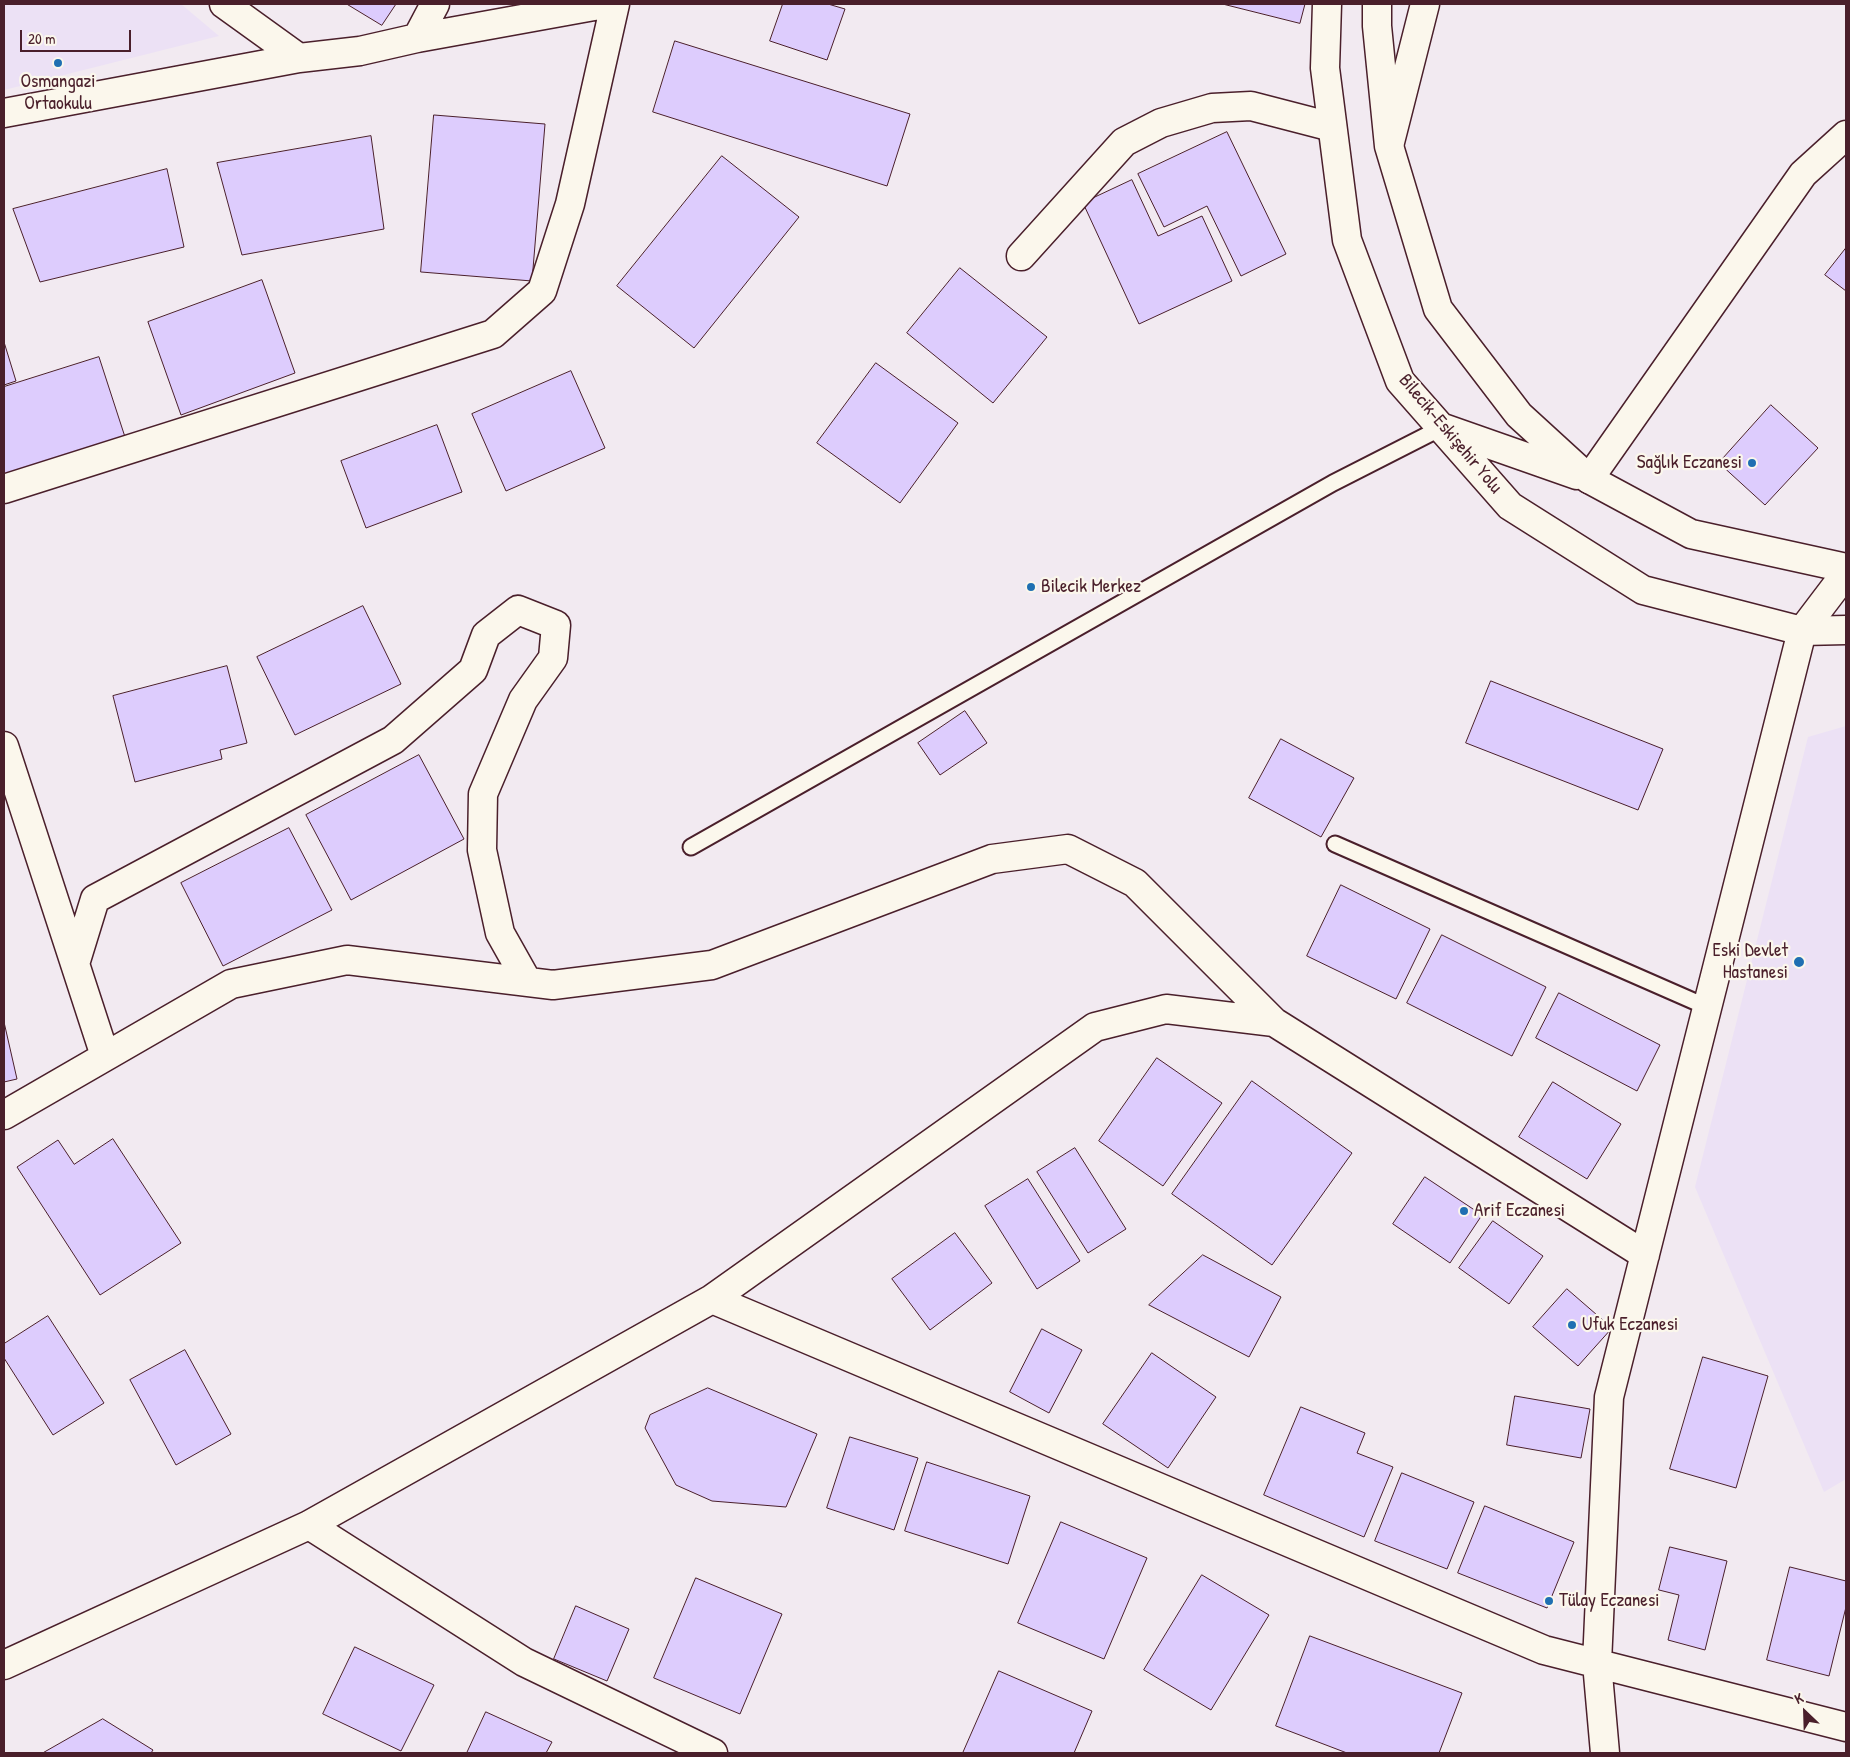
<!DOCTYPE html>
<html>
<head>
<meta charset="utf-8">
<style>
  body { margin:0 }
  #map { position:relative; width:1850px; height:1757px; overflow:hidden; background:#f2eaf1; font-family:"Patrick Hand",sans-serif }
  canvas { display:block }
  .frame { position:absolute; inset:0; border:5px solid #4a1f2b; pointer-events:none }
  .north { position:absolute; left:1780px; top:1687px; width:50px; height:50px; -webkit-text-stroke:4px #fbf7ec; paint-order:stroke; rotate:336deg; font-size:14px; font-weight:700; line-height:20px; text-align:center; color:#4a1f2b }
  .north::after { content:''; display:block; margin:auto; width:18px; height:22px; background:#4a1f2b; clip-path:polygon(50% 0,100% 100%,50% 72%,0 100%) }
  .scale { position:absolute; left:20px; top:30px; width:111px; height:22px; box-sizing:border-box; border:2px solid #4a1f2b; border-top:0; padding-left:6px; font-size:15px; line-height:18px; white-space:nowrap; color:#4a1f2b; -webkit-text-stroke:4px #fbf7ec; paint-order:stroke }
</style>
</head>
<body>
<div id="map">
<canvas width="1850" height="1757"></canvas>
<div class="frame"></div>
<div class="north">K</div>
<div class="scale">20 m</div>
</div>
<script>
const g = document.querySelector('canvas').getContext('2d');
g.lineJoin = 'round';
function fillPath(path, color) { g.fillStyle = color; g.fill(path, 'evenodd'); }
function stroke(path, color, width, dash) { g.strokeStyle = color; g.lineWidth = width; g.lineCap = dash ? 'butt' : 'round'; g.setLineDash(dash || []); g.stroke(path); }
function drawText(font, color, halo, rows, align = 'center') {
  g.font = font + ' "Patrick Hand",sans-serif'; g.lineWidth = 4.5; g.setLineDash([]); g.textBaseline = 'middle'; g.strokeStyle = halo; g.fillStyle = color; for (const [text, x, y, turn = 0] of rows) {
    g.save(); g.translate(x, y); g.rotate((+turn || 0) * Math.PI / 180); g.textAlign = isNaN(turn) ? turn : align; if (halo) g.strokeText(text, 0, 0); g.fillText(text, 0, 0); g.restore();
  }
}
const built = new Path2D(`
  M4 4H181L219 36 4 90Z
  M1846 726V1479L1824 1492 1695 1187 1808 737Z`);
const building = new Path2D(`
  M347 4H396L382 25Z
  M783 4H828L845 9 827 60 770 41Z
  M1223 4H1305L1300 23Z
  M675 41 910 114 887 186 653 112Z
  M434 115 545 124 532 281 421 272Z
  M1227 132 1286 254 1241 276 1207 206 1164 227 1138 174Z
  M371 136 384 229 242 255 217 163Z
  M722 156 799 217 694 348 617 286Z
  M167 169 184 247 40 282 13 209Z
  M1132 180 1158 236 1202 216 1232 281 1139 324 1083 203Z
  M1846 248V291L1825 275Z
  M960 268 1047 337 993 403 907 333Z
  M262 280 295 373 181 415 148 322Z
  M4 342 16 381 4 385Z
  M99 357 125 437 4 475V387Z
  M876 363 958 423 900 503 817 443Z
  M571 371 605 448 506 491 472 414Z
  M1771 405 1818 448 1765 505 1719 463Z
  M437 425 462 492 366 528 341 461Z
  M363 606 401 684 295 735 257 657Z
  M227 666 247 743 220 750 222 759 135 782 113 696Z
  M1491 681 1663 749 1638 810 1466 743Z
  M965 711 987 743 940 775 918 743Z
  M1281 739 1354 778 1321 837 1249 798Z
  M419 755 464 839 351 900 306 815Z
  M289 828 332 910 223 966 181 883Z
  M1341 885 1430 929 1396 999 1307 956Z
  M1442 935 1546 987 1512 1056 1407 1003Z
  M1559 993 1660 1045 1637 1091 1536 1038Z
  M4 1022 17 1079 4 1082Z
  M1157 1058 1222 1103 1163 1186 1099 1141Z
  M1252 1081 1352 1153 1272 1265 1172 1194Z
  M1553 1082 1621 1124 1587 1179 1519 1137Z
  M113 1139 181 1243 100 1295 17 1167 58 1140 74 1164Z
  M1075 1148 1126 1229 1088 1253 1037 1172Z
  M1425 1177 1482 1215 1450 1263 1393 1224Z
  M1028 1179 1080 1261 1037 1289 985 1206Z
  M1493 1221 1543 1256 1509 1304 1459 1268Z
  M955 1233 992 1283 930 1330 892 1279Z
  M1203 1255 1281 1297 1249 1357 1149 1305Z
  M1567 1289 1612 1328 1578 1366 1533 1327Z
  M48 1316 104 1403 53 1435 4 1358V1344Z
  M1042 1329 1082 1350 1049 1413 1010 1392Z
  M185 1350 231 1434 176 1465 130 1380Z
  M1152 1353 1216 1397 1168 1468 1103 1424Z
  M1703 1357 1768 1376 1736 1488 1670 1469Z
  M708 1388 817 1434 786 1507 712 1501 676 1485 645 1428 650 1415Z
  M1515 1396 1590 1409 1581 1458 1507 1445Z
  M1301 1407 1365 1433 1357 1453 1393 1467 1364 1537 1264 1495Z
  M850 1437 918 1458 894 1530 827 1508Z
  M927 1462 1030 1496 1008 1564 905 1531Z
  M1402 1473 1474 1502 1447 1569 1375 1541Z
  M1485 1506 1574 1542 1547 1608 1458 1573Z
  M1061 1522 1147 1558 1104 1659 1018 1623Z
  M1670 1547 1727 1561 1705 1650 1668 1640 1679 1595 1659 1590Z
  M1790 1567 1846 1581V1607L1829 1676 1767 1660Z
  M1202 1575 1269 1615 1211 1710 1144 1670Z
  M696 1578 782 1614 740 1714 654 1678Z
  M576 1606 629 1629 607 1681 554 1659Z
  M1310 1636 1462 1693 1439 1753H1347L1276 1726Z
  M355 1647 434 1685 401 1751 323 1714Z
  M999 1671 1092 1711 1074 1753H963Z
  M486 1712 552 1742 546 1753H467Z
  M103 1719 153 1750 151 1753H43Z`);
const lane = new Path2D(`
  M1335 844 1707 1007
  M691 847 1333 483 1441 428`);
const street = new Path2D(`
  M224 4 299 58
  M417 38 435 4
  M4 113 299 58 360 51 417 38 605 4
  M1390 142 1425 4
  M1021 256 1124 142 1161 123 1212 108 1251 106 1332 127
  M4 489 493 334 542 291 570 204 615 4
  M4 746 105 1056
  M75 964 95 899 393 740 473 670 486 635 518 610 556 625 553 658 523 700 483 794 482 850 500 933 527 981
  M4 1115 231 984 347 960 553 985 712 965 992 859 1068 849 1135 883 1274 1022
  M712 1299 1544 1650 1846 1727
  M309 1525 524 1662 713 1753
  M4 1665 309 1525 712 1299 1095 1027 1166 1009 1274 1022 1645 1255
  M1605 1753 1597 1663 1609 1397 1802 631 1846 573`);
const secondary = new Path2D(`
  M1589 479 1803 174 1846 135`);
const primary = new Path2D(`
  M1327 4 1325 68 1347 240 1400 381 1510 506 1643 590 1802 631 1846 630
  M1377 4V26L1389 146 1438 309 1519 415 1589 479 1691 534 1846 568
  M1443 428 1577 475`);
const markers = [
  [58,63,5,"#1f6fb2"],
  [1752,463,5,"#1f6fb2"],
  [1031,587,5,"#1f6fb2"],
  [1799,962,6,"#1f6fb2"],
  [1464,1211,5,"#1f6fb2"],
  [1572,1325,5,"#1f6fb2"],
  [1549,1601,5,"#1f6fb2"]
];
const poiNames = [
  ["Osmangazi",58,82,"center"],
  ["Ortaokulu",58,104,"center"],
  ["Sağlık Eczanesi",1742,463,"right"],
  ["Bilecik Merkez",1041,587],
  ["Eski Devlet",1788,951,"right"],
  ["Hastanesi",1788,973,"right"],
  ["Arif Eczanesi",1474,1211],
  ["Ufuk Eczanesi",1582,1325],
  ["Tülay Eczanesi",1559,1601]
];
const streetNames = [
  ["Bilecik-Eskişehir Yolu",1450,434,50]
];
fillPath(built, '#ece1f5');
fillPath(building, '#ddccfd');
stroke(building, '#4a1f2b', 1);
stroke(lane, '#4a1f2b', 19);
stroke(street, '#4a1f2b', 31);
stroke(secondary, '#4a1f2b', 31);
stroke(primary, '#4a1f2b', 31);
stroke(lane, '#fbf7ec', 15);
stroke(street, '#fbf7ec', 28);
stroke(secondary, '#fbf7ec', 28);
stroke(primary, '#fbf7ec', 28);
for (const [x, y, r, color] of markers) { const dot = new Path2D(); dot.arc(x, y, r, 0, 2 * Math.PI); g.fillStyle = color; g.fill(dot); stroke(dot, '#fbf7ec', 2); }
drawText('19px', '#4a1f2b', '#fbf7ec', poiNames, 'left');
drawText('19px', '#4a1f2b', '#fbf7ec', streetNames);
</script>
</body>
</html>
